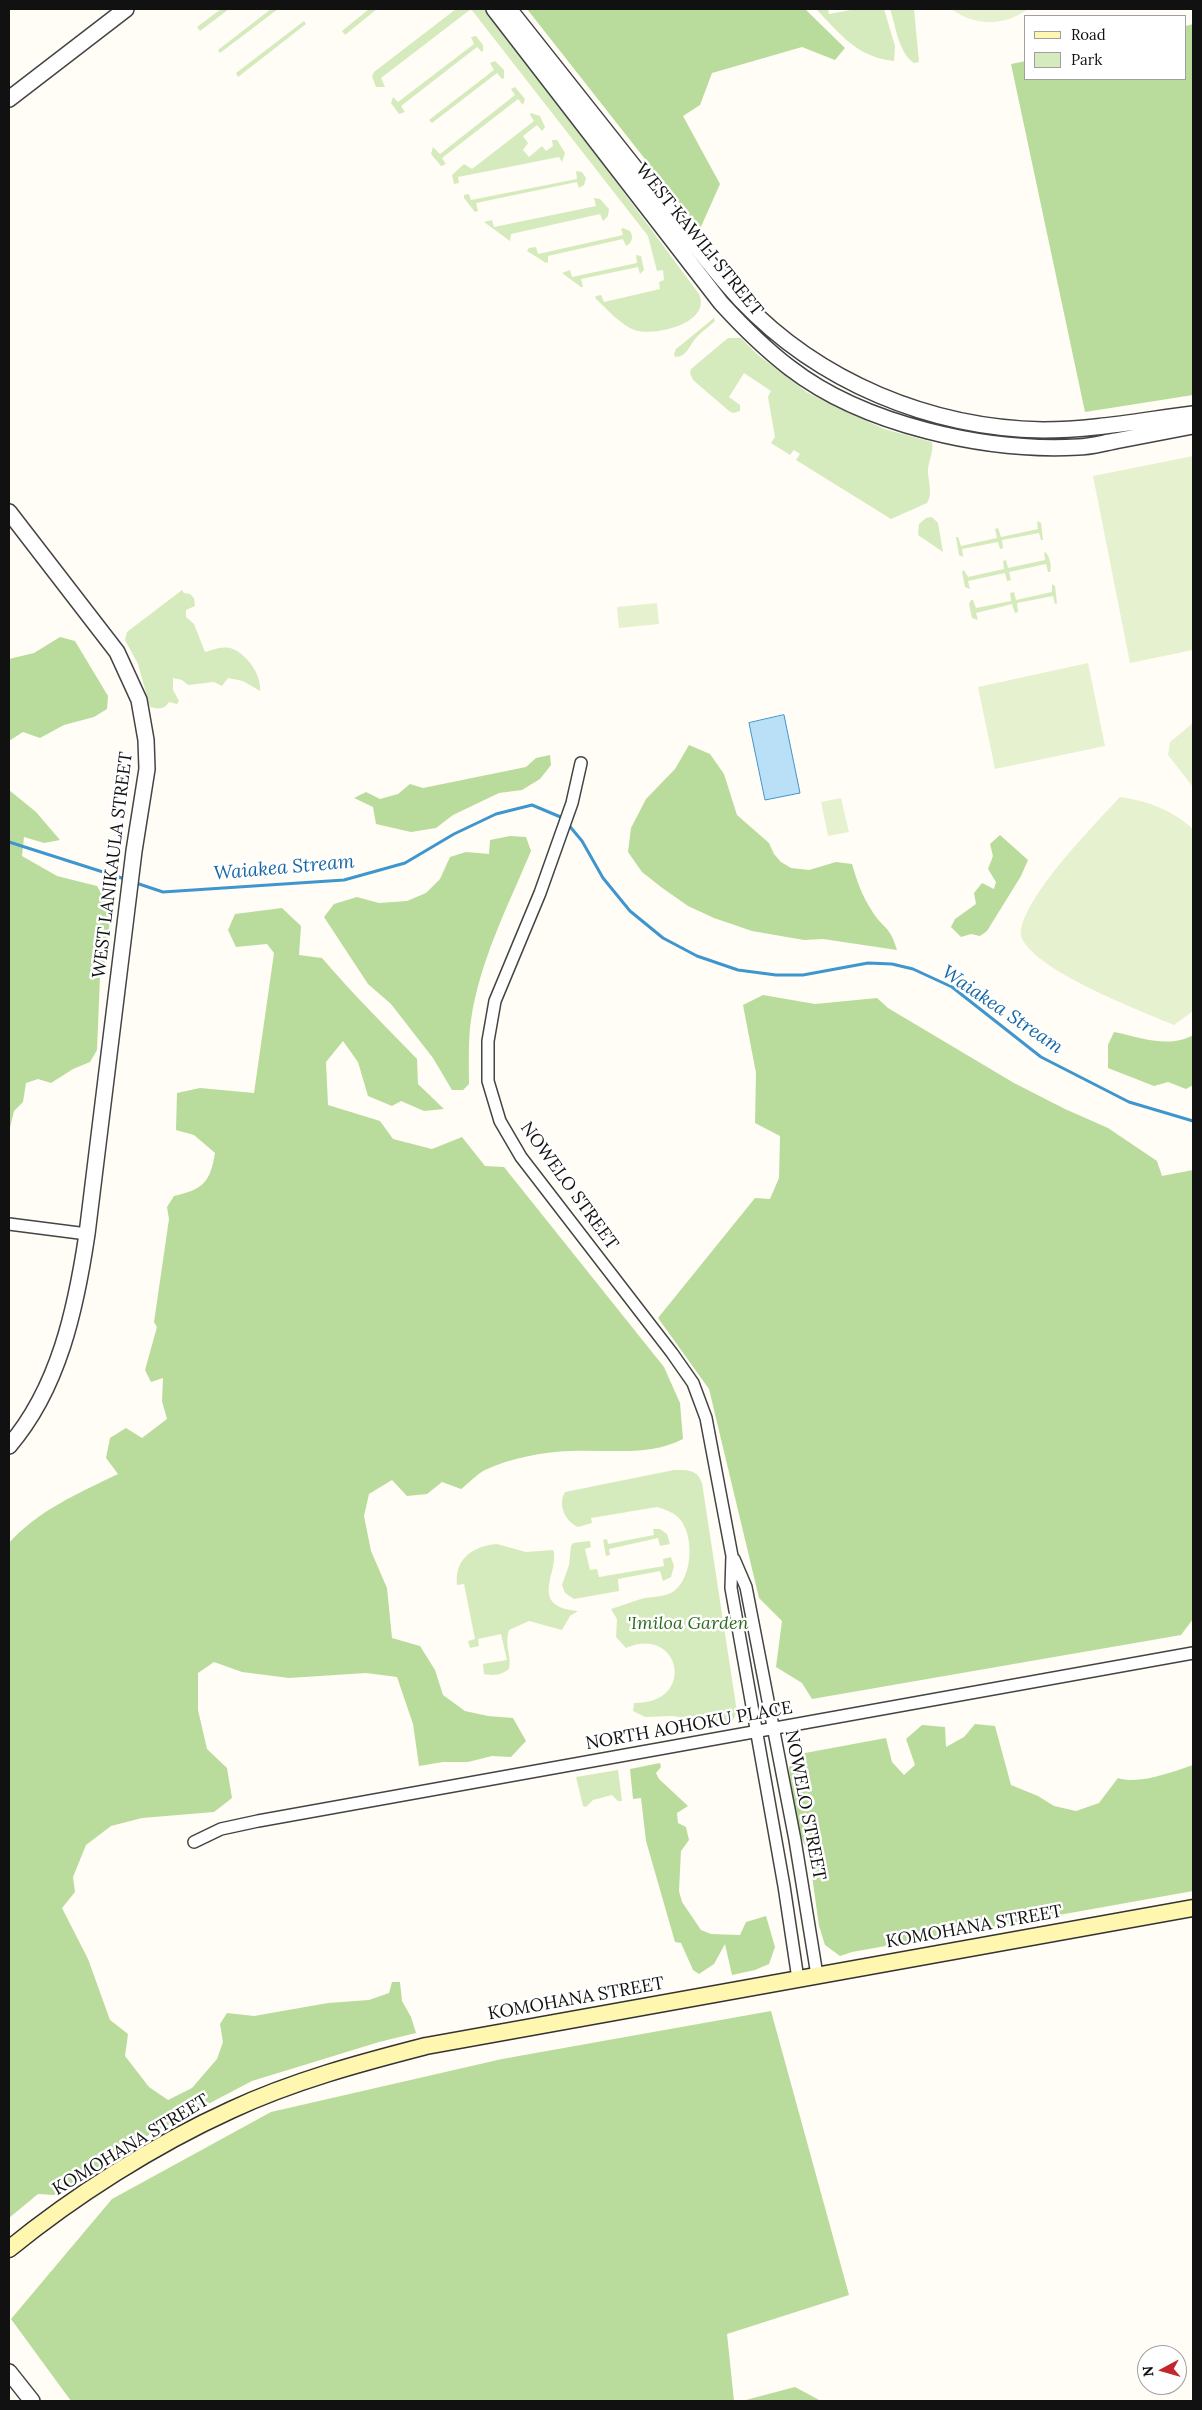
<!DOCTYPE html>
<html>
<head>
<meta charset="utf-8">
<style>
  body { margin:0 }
  #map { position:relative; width:1202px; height:2410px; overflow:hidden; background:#fffdf5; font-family:Lora,serif }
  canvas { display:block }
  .frame { position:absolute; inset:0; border:10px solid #111; pointer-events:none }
  .legend { position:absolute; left:1024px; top:15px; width:162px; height:65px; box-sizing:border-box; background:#fff; border:1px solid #a0a0a0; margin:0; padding:6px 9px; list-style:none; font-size:15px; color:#111 }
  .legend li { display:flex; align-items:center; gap:10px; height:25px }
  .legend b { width:25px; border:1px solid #a0a0a0 }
  .north { position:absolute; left:1137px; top:2345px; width:50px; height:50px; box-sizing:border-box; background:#fff; border:1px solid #a0a0a0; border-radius:50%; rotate:264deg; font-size:14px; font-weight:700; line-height:20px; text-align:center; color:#111 }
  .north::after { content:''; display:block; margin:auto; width:18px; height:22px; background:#c4262e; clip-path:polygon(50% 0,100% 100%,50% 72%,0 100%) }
</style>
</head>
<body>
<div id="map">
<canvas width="1202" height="2410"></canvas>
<div class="frame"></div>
<ul class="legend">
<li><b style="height:6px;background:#fff6b0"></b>Road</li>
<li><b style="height:14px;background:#d5ebbd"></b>Park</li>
</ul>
<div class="north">N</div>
</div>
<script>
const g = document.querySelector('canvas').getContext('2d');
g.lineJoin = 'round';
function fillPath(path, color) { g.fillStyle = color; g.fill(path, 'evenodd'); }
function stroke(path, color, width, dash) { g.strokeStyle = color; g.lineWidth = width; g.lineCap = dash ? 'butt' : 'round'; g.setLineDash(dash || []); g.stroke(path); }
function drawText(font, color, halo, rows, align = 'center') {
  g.font = font + ' Lora,serif'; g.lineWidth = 5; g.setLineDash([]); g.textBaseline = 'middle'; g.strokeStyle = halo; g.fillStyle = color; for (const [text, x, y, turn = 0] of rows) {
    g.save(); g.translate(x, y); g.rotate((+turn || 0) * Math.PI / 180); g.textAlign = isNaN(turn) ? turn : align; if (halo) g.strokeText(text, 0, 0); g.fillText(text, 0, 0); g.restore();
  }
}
const green = new Path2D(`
  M221 9H229L200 31 197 27Z
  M271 9H278L220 53 218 50Z
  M369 9H377L345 35 342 31Z
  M456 9H488L699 294C712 323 655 337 634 330 621 325 606 308 595 298L596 296 601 295 604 302 660 289 659 282 664 280 663 270 657 271 648 236 471 9 381 78 385 87H376L372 76 374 72Z
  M816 9H828L829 14 856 9H884L895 46 894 61C857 57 841 35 816 9Z
  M890 9H914L919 62 914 63C898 52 896 26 890 9Z
  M304 21 306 24 238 77 236 73Z
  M476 36 483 45V51L482 52 477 47 401 106 405 112 399 114 391 103 393 97 398 102 474 44 471 37Z
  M495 61 504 70V78L502 79 497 73 432 123 429 120 494 70 490 63Z
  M515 87 525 99 523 105 518 99 442 158 446 164 441 166 431 154 433 147 440 154 515 95 511 89Z
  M531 113 540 116 545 127 542 131 537 125 523 136 528 143 523 150 529 157 542 146 546 151 553 146 552 140H557L565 153 562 162 559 157 458 177 459 183 454 184 452 175 464 164 472 169 534 121 530 115Z
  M576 171 582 172 586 178 584 185 579 188 577 182 476 203 478 211 475 212 464 198V195L469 194 471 200 577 179Z
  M594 198 600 199 609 209 608 216 603 221 600 214 511 234 510 241 484 222 492 220 494 227 596 206Z
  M623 228 630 231C634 237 632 243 626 246L623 239 548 256V262L546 263 527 251 529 248 536 247 538 254 623 235 621 229Z
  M636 255 641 256 644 270 640 274 638 267 581 279 583 287H581L562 273 570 270 572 277 637 263Z
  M714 318 715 321C709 327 701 332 696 338 689 346 687 357 675 357L674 354 676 349Z
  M728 338H741L758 355 808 393 884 429 932 442C934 452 928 461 928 471 928 481 933 494 927 503L891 519 796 460 800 454 794 450 790 455 771 443 775 437 768 397 771 391 744 373 729 397 740 405V411L733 413 729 411 693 380 690 373 691 369Z
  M932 517 938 523 943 552 918 535 919 524 926 518Z
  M1037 521 1041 523 1043 540H1041L1039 533 1002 540 1003 548 1000 549 998 542 962 549 963 557 959 555 956 537H958L961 546 997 538 995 529 998 528 1001 537 1038 529Z
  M1045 552C1050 556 1052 567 1050 572H1048L1046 564 1009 572 1011 580 1007 581 1005 573 968 581 970 589 965 587 962 572 964 570 968 577 1004 569 1003 561 1006 560 1008 568 1045 560 1044 553Z
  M1052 584 1055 586 1057 603 1055 604 1053 596 1017 603 1018 612 1015 613 1012 604 976 613 978 620 972 618 969 604 971 600H973L976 608 1011 601 1010 593 1014 592 1016 600 1052 592Z
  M182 590 184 593 190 594 194 598 195 606 186 610V617L194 624 205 652C213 650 223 645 233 649 247 655 262 675 260 691L243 681 228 678 222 686 214 682 188 685 182 680 173 678V690L179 701 177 704 169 702C164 710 158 709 150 707L138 664 125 640 127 632Z
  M674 1470C687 1470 697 1469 702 1483L737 1712 732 1722 724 1724 672 1716 645 1717 633 1711 634 1703C698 1704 680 1624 626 1648L616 1637 617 1619 611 1609C621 1606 631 1602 641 1599 651 1596 665 1598 674 1591 693 1577 695 1534 678 1517 672 1512 665 1509 657 1507L591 1518 592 1523 578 1527C566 1522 557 1505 565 1492Z
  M653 1529H660L667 1534 670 1544 660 1546 658 1538 609 1549 610 1555 606 1556 603 1540 607 1539 608 1544 654 1535Z
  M590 1541 591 1547 585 1549 590 1570 597 1569 599 1577 664 1566 663 1559 671 1557 674 1566 671 1577 663 1581 660 1571 618 1579 619 1591 574 1599 565 1593 562 1585 569 1565 571 1546 573 1543Z
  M497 1544 526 1552 553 1550C561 1569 526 1607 578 1611L570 1616 562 1630 529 1621 509 1630C504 1648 512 1653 509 1669 501 1675 495 1676 484 1674L483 1664 507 1660 501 1634 478 1639 479 1646 470 1648 468 1641 475 1639 464 1584 457 1585C454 1559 473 1546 497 1544Z
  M618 1770 622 1801H618L612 1795 593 1800 586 1807 583 1806 576 1777Z`);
const forest = new Path2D(`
  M527 9H805L845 48 835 60 802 47 712 73 700 105 683 116 720 184 700 229Z
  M1193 24V395L1085 412 1011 64 1026 61V79H1186V26Z
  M60 637 75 641 108 696 107 709 94 717 64 725 40 738 23 732 9 741V659L34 653Z
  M689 745 710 754 724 774 737 815 769 843 774 854 781 862 791 868 809 870 836 862 852 864C857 881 862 896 872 911 883 929 890 925 897 950L823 939 804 940 752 931 714 918 688 906 661 887 642 872 628 852 631 828 646 799 675 769Z
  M550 755 551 765 540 779 522 790 499 793 453 815 436 828 411 832 376 824 373 807 354 798 366 792 380 799 398 794 410 784 423 788 526 767 536 758Z
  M9 790 36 812 60 840 44 843 24 837 22 856 57 876 97 886 111 910 105 965 100 977 97 1050 90 1062 73 1069 51 1083 38 1079 26 1083 23 1102 14 1111 9 1132Z
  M1000 835 1028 860 1021 876 987 931 980 936 971 934 961 937 951 927 955 919 976 904 974 893 982 883 994 889 996 882 988 869 993 856 990 844Z
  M510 836 526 837 531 851C508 906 480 960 471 1020 468 1041 469 1063 469 1084L463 1090H452L433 1058 391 1004 368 984 324 917 334 904 357 897 379 903 407 901 426 893 440 879 450 857 466 852 489 854 490 840Z
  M282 908 301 926 299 955 322 958C352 993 385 1026 417 1059L418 1084 444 1109 424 1111 401 1101 392 1106 368 1096 358 1062 343 1041 326 1062 328 1105 380 1121 393 1139 432 1149 462 1137 485 1166 504 1167 664 1367 680 1403 683 1439C648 1457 608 1449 570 1451 542 1452 511 1458 485 1470 477 1474 469 1483 461 1489L442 1482 427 1494 407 1496 392 1480 369 1494 364 1516 371 1551 387 1588 392 1638 420 1646 435 1670 443 1695 465 1711 488 1716 513 1718 526 1741 511 1757 492 1756 468 1762H443L419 1766 413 1724 397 1677 366 1673 289 1678 242 1672 214 1662 198 1673V1710L207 1749 227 1768 232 1798 214 1812 142 1818 111 1826 86 1845 73 1877 75 1892 62 1908 88 1959 110 2020 128 2034 125 2056 149 2087 168 2100 192 2088 217 2059 223 2042 220 2024 227 2013 254 2016 328 2003 369 2000 389 1993 392 1982H400L402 2001 411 2017 416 2033 379 2042 252 2081 147 2136 54 2195 38 2194 9 2218V1543C37 1511 79 1493 118 1474L106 1458 110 1438 126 1428 142 1438 167 1419 162 1401 163 1378 151 1382 145 1370 157 1327 154 1322 169 1219 167 1207 174 1196C204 1189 210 1182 215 1153L194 1135 176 1130 177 1093 200 1088 254 1093 274 953 267 944 236 947 228 930 235 914Z
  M763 995 815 1004 877 998 888 1008 1014 1083 1065 1109 1108 1128 1157 1161 1162 1176 1193 1170V1619L1181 1635 812 1699 802 1683 776 1667 782 1621 759 1598 709 1389 658 1318 755 1198 770 1199 779 1178 780 1136 755 1123 756 1073 743 1005Z
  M1114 1032C1139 1037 1169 1049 1193 1035V1085L1186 1089 1168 1082 1154 1086 1108 1068V1045Z
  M975 1724 995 1726 1011 1785 1038 1796 1054 1806 1076 1811 1099 1803 1118 1778C1139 1785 1172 1772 1193 1765V1891L852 1952 840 1956 825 1945 819 1926 809 1854 798 1830 792 1809 789 1767 805 1753 886 1738 892 1762 904 1775 915 1765 906 1739 922 1725 945 1727 946 1747 964 1737Z
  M660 1763 661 1767 656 1773 659 1779 688 1806 677 1813 678 1823 686 1827 689 1840 681 1851 679 1891 682 1902 701 1930 711 1934 740 1935 746 1922 766 1916 775 1947 769 1964 755 1970 732 1975 725 1944 714 1964 699 1974 693 1970 681 1943 675 1942 646 1841 641 1798 633 1799 630 1769Z
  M771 2011 849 2295 727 2334 734 2401H71L11 2319 112 2199 271 2112 502 2059Z
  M795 2387 821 2401H742Z`);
const pitch = new Path2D(`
  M951 9H1028C1003 27 975 26 951 9Z
  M1193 456V650L1130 663 1093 476Z
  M657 603 659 624 619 628 617 607Z
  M1088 663 1105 746 995 769 978 687Z
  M1193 723V787L1168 755 1170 742Z
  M1120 797C1148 801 1172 810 1193 829V1011L1174 1025C1141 1011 1032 970 1021 936 1018 902 1096 823 1120 797Z
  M841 798 849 832 828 836 821 802Z`);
const water = new Path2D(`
  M784 715 800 793 765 800 749 723Z`);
const stream = new Path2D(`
  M567 823 582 841 603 878 630 911 663 938 697 956 738 970 776 975H803L868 963 892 964 913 969 952 987 1041 1057 1129 1102 1193 1121
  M9 842 125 879
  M136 883 163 892 344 880 405 863 454 834 496 814 532 805 563 818`);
const minor = new Path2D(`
  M581 763 572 803 540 893 495 1001 488 1041V1081L500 1121 521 1157 672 1353 693 1383 706 1418 732 1556 731 1588 784 1886 798 1979
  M9 1224 87 1234
  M734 1559 746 1587 795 1840 817 1975
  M194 1842 221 1829 258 1821 1193 1653`);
const tertiary = new Path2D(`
  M494 9 721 303C742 326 765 349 790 368 864 425 986 452 1078 447 1090 447 1103 443 1115 441 1141 436 1167 431 1193 426
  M509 9C557 70 606 131 654 192 683 228 709 266 741 300 819 382 930 428 1043 430 1093 430 1144 420 1193 414
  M9 99 126 9
  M9 512 117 652 139 700 146 740 147 769 134 851 87 1234C76 1308 59 1388 9 1446
  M9 2372 32 2401`);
const secondary = new Path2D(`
  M9 2249C74 2196 154 2145 231 2110 293 2081 360 2063 426 2046L1193 1908`);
const streetNames = [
  ["WEST KAWILI STREET",699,240,51],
  ["WEST LANIKAULA STREET",113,865,-83],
  ["NOWELO STREET",569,1186,54],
  ["NORTH AOHOKU PLACE",689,1726,-10],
  ["NOWELO STREET",805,1805,79],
  ["KOMOHANA STREET",974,1927,-10],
  ["KOMOHANA STREET",576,1999,-10],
  ["KOMOHANA STREET",131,2145,-31]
];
const parkNames = [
  ["'Imiloa Garden",688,1624]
];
const waterNames = [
  ["Waiakea Stream",284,868,-5],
  ["Waiakea Stream",1002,1010,34]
];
fillPath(green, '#d5ebbd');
fillPath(forest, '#b9dc9c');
fillPath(pitch, '#e6f2cf');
fillPath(water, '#b9e0f7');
stroke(water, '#3f96cf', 1);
stroke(stream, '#3f96cf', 3);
stroke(minor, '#444', 14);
stroke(tertiary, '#444', 18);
stroke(secondary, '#333', 19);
stroke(minor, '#fff', 11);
stroke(tertiary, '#fff', 15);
stroke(secondary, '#fff6b0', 16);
drawText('18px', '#111', '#fff', streetNames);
drawText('italic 18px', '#2f6b1f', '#fff', parkNames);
drawText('italic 19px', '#1768a6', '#fff', waterNames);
</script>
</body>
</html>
